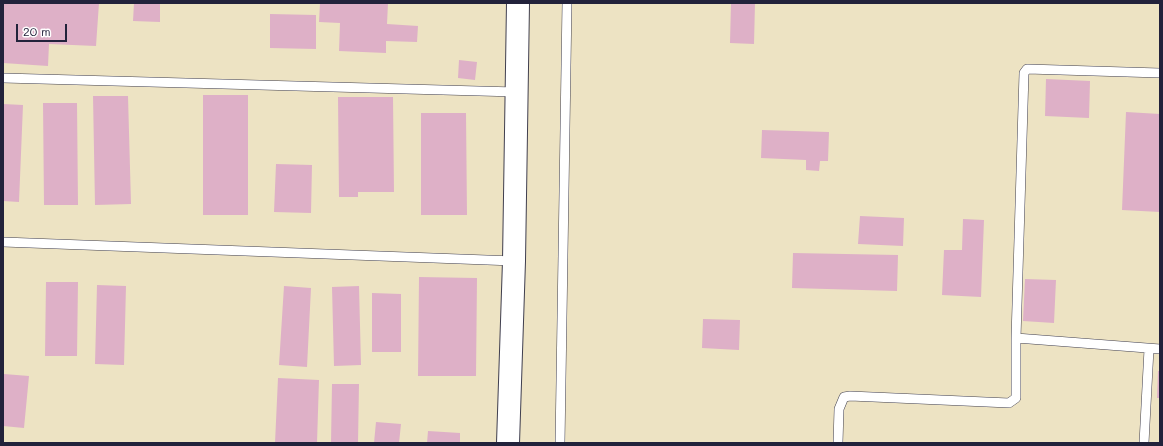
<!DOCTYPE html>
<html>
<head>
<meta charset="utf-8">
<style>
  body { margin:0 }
  #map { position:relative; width:1163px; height:446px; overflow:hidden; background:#ede3c3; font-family:Mali,sans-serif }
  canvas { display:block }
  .frame { position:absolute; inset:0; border:4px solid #22223b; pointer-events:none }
  .scale { position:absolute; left:16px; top:24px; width:51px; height:18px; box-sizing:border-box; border:2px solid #22223b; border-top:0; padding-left:5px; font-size:12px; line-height:14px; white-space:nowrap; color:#22223b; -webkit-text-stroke:3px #fff; paint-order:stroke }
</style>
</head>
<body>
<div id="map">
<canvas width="1163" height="446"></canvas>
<div class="frame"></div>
<div class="scale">20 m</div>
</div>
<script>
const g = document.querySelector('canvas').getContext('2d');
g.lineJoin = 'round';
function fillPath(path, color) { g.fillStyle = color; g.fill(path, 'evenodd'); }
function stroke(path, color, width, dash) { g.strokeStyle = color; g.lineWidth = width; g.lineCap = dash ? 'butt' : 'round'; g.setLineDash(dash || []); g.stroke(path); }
const building = new Path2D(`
  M3 3H99L96 46 49 44 48 66 3 63Z
  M134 3H160V22L133 21Z
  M320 3H388L387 24 418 26 417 42 386 41V53L339 51 340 23 319 22Z
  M731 3H755L754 44 730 43Z
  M270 14 316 15V49L270 48Z
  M459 60 477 62 475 80 458 78Z
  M1046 79 1090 81 1089 118 1045 116Z
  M203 95H248V215H203Z
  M93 96H128L131 204 95 205Z
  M338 97H393L394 192H358V197H339Z
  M43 103H77L78 205H44Z
  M3 104 23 105 19 202 3 201Z
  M1126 112 1160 114V212L1122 210Z
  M421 113H466L467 215H421Z
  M762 130 829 132 828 161H820L819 171 806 170V160L761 158Z
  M276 164 312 165 311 213 274 212Z
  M860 216 904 218 903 246 858 244Z
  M963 219 984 220 981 297 942 295 944 250H962Z
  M793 253 898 255 897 291 792 288Z
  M419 277 477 278 476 376H418Z
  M1025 279 1056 280 1054 323 1023 321Z
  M46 282H78L77 356H45Z
  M97 285 126 286 124 365 95 364Z
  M284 286 311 288 307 367 279 365Z
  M359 286 361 365 334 366 332 287Z
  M372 293 401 294V352H372Z
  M703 319 740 320 739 350 702 348Z
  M1158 371H1160V398H1157Z
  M4 374 29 376 24 428 3 426Z
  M278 378 319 380 317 443H275Z
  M332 384H359L358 443H331Z
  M376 422 401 424 399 443H374Z
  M428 431 460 433V443H427Z`);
const lane = new Path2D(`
  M3 78 516 92
  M3 242 514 261
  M1016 338 1160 349
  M560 443 567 3
  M838 443 839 409 844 397 850 396 1009 403 1016 398V338L1024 73 1027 69 1160 73
  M1144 443 1149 349`);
const secondary = new Path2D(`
  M508 443 514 261 518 3`);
fillPath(building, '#deb0c7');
stroke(lane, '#403f4f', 10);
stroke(secondary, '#403f4f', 24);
stroke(lane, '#fff', 9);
stroke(secondary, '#fff', 22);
</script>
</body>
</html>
